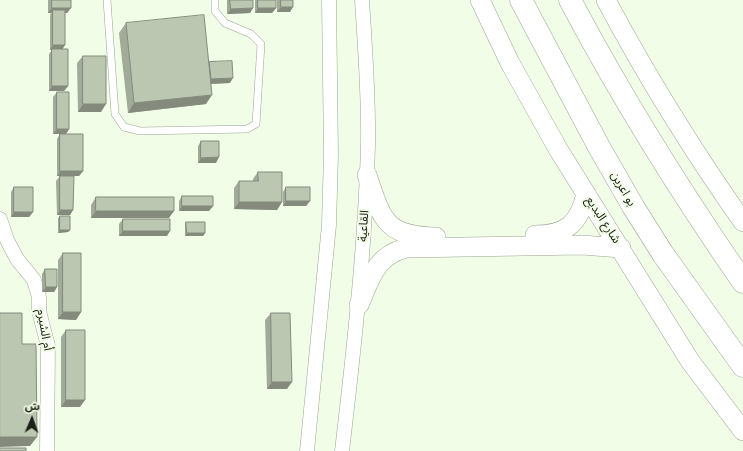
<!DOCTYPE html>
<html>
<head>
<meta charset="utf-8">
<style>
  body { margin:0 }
  #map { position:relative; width:743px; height:451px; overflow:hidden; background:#f2fde7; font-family:"Fira Sans","Noto Sans Arabic",sans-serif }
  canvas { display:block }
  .north { position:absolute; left:12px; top:399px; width:40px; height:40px; -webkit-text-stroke:3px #f2fde7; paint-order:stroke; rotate:2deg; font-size:11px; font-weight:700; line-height:16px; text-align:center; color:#1c2018 }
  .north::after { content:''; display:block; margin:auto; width:14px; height:18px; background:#1c2018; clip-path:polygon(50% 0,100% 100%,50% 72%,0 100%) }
</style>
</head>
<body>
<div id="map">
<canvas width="743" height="451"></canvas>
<div class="north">ش</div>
</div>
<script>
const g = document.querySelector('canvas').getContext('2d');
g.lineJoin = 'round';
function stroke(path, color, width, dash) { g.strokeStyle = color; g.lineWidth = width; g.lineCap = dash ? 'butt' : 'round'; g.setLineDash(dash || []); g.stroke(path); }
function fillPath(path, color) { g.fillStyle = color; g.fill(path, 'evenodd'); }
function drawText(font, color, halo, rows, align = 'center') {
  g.font = font + ' "Fira Sans","Noto Sans Arabic",sans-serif'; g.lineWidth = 4; g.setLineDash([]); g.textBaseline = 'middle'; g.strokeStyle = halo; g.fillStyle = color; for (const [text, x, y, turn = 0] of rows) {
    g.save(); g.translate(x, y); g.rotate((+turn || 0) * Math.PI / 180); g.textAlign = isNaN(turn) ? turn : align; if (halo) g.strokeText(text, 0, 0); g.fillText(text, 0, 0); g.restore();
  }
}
const service = new Path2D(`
  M107 0 115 114 124 127 140 131 247 129 256 124 261 44 251 34 225 23 215 11V0`);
const minor = new Path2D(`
  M0 219 7 240 17 259 34 280 39 297V311L48 346 47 451
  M307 451 329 225 331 154 329 0
  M342 451C354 349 365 248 368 146 369 97 365 48 362 0`);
const secondary = new Path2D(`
  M480 0 510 63 558 149 690 361 743 431
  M606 0C647 77 693 151 743 222
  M367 175C382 219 384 236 436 237
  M535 235C566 235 579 224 586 194
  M359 305C371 278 375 256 406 248L582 245 621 248`);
const trunk = new Path2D(`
  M521 0 599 147 634 208 663 254 743 366
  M570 0C622 98 680 191 743 282`);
const wall = new Path2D(`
  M48 0H71V8L67 13H65L62 49 68 86 64 91H49V54L52 50H50V15L51 13H48Z
  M227 0H253V8L250 13 227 14Z
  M255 0H276V8L272 13H255Z
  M277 0H293L290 12H277Z
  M126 23 209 63 230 83 211 84 206 104 128 113 119 33Z
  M83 56 101 112H78L77 63Z
  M57 92 69 129 66 134H53V97Z
  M60 134 83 171 79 176H57V139Z
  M201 141 216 163H198V146Z
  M258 172 282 202 277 210 234 209V188L239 181H253V179Z
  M60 176 73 210 70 215H57L56 181Z
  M14 187 33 212 29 217H11V192Z
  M286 187 310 201 306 206H283V192Z
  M182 196 213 206 209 211H179V201Z
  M96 197 169 218H91V205Z
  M60 216 70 230 68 232 58 233V218Z
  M123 219 167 236H119V224Z
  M186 222 205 233 203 236H185V224Z
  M63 253 81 312 76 320 58 319V260Z
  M45 269 57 287 54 292H42V274Z
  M271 313 287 389H267L265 320Z
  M66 330 80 407H61V337Z`);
const shadedWall = new Path2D(`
  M281 7H293L290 12H277Z
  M52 8H71L67 13H53V10L51 13H48Z
  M253 8 250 13 227 14 231 9Z
  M258 8H276L272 13H255Z
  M53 45H65L62 50 52 49V50H50Z
  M233 78 230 83 207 84 210 79Z
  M52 86H68L64 91H49Z
  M212 95 206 104 128 113 134 103Z
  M83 104H106L101 112H78Z
  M57 129H69L66 134H53Z
  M219 157 216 163H198L201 158Z
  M60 171H83L79 176H57Z
  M286 201H310L306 206H283Z
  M239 202H282L277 210 234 209Z
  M182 206H213L209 211H179Z
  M60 210H73L70 215H57Z
  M96 211H174L169 218H91Z
  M14 212H33L29 217H11Z
  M60 230H70L68 232 58 233Z
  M123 231H170L167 236H119Z
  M187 233H205L203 236H185Z
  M46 287H57L54 292H42Z
  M63 312H81L76 320 58 319Z
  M272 382H292L287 389H267Z
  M66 400H85L80 407H61Z
  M0 437H37L30 446 0 447Z`);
const building = new Path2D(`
  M52 0H71V8H52Z
  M230 0H253V8L231 9Z
  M258 0H276V8H258Z
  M281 0H293V7H281Z
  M53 10H65V45H53Z
  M204 15 212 95 134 103 126 23Z
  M52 49H68V86H52Z
  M83 56H106V104H83Z
  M232 61 233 78 211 79 209 62Z
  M57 92H69V129H57Z
  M60 134H83V171H60Z
  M201 141H219V157L201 158Z
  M258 172H282V202H239V181H258Z
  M60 176H74L73 210H60Z
  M14 187H33V212H14Z
  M286 187H310V201H286Z
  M182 196H213V206H182Z
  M96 197H174V211H96Z
  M60 216H70V230H60Z
  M123 219H170V231H123Z
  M186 222H205V233H187Z
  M63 253H81V312H63Z
  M45 269H57V287H46Z
  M0 313H22V344H36L37 437H0Z
  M271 313H290L292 382H272Z
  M66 330H85V400H66Z
  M0 448H26V451H0Z`);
const streetNames = [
  ["بو اعرين",623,189,60],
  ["شارع البديع",603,220,57],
  ["القاعية",364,226,-86],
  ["أم الشبرم",44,330,80]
];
stroke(service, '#9aa490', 8);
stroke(minor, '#9aa490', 15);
stroke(secondary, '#9aa490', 20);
stroke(trunk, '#9aa490', 23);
stroke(service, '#fff', 7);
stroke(minor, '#fff', 14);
stroke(secondary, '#fff', 19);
stroke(trunk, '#fff', 22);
fillPath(wall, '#a2ab99');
fillPath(shadedWall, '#848b7d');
fillPath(building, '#bcc7b2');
stroke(building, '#848b7d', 1);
drawText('12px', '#1c2018', '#f2fde7', streetNames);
</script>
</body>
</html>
